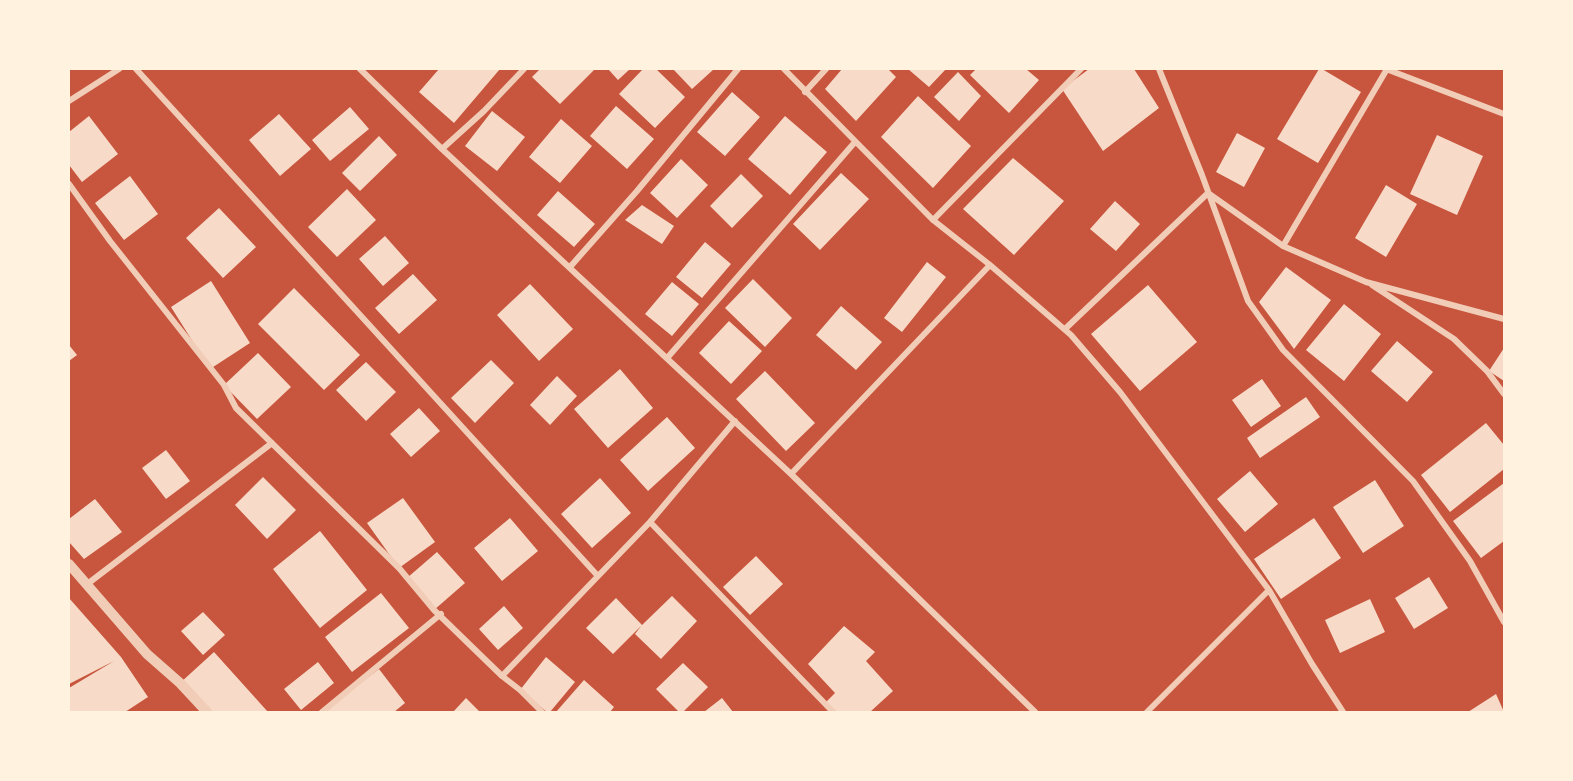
<!DOCTYPE html>
<html>
<head>
<meta charset="utf-8">
<style>
  body { margin:0 }
  #map { position:relative; width:1573px; height:781px; overflow:hidden; background:#c8553d; font-family:"Alegreya Sans",sans-serif }
  canvas { display:block }
  .frame { position:absolute; inset:0; border:70px solid #fff3e0; pointer-events:none }
</style>
</head>
<body>
<div id="map">
<canvas width="1573" height="781"></canvas>
<div class="frame"></div>
</div>
<script>
const g = document.querySelector('canvas').getContext('2d');
g.lineJoin = 'round';
function fillPath(path, color) { g.fillStyle = color; g.fill(path, 'evenodd'); }
function stroke(path, color, width, dash) { g.strokeStyle = color; g.lineWidth = width; g.lineCap = dash ? 'butt' : 'round'; g.setLineDash(dash || []); g.stroke(path); }
const building = new Path2D(`
  M439 69H500L454 123 419 92Z
  M540 69H595L560 104 532 77Z
  M608 69H630L618 80Z
  M643 69H656L685 97 655 128 619 94Z
  M673 69H714L692 89Z
  M842 69H888L896 77 856 121 825 89Z
  M908 69H946L929 87Z
  M976 69H1026L1039 80 1009 113 970 75Z
  M1089 69H1134L1159 108 1103 151 1062 89Z
  M1319 69H1322L1361 92 1318 163 1277 139Z
  M958 72 981 96 959 121 934 97Z
  M732 92 760 117 725 156 697 132Z
  M918 96 971 146 933 188 881 137Z
  M616 106 654 139 627 169 590 136Z
  M350 107 369 129 330 161 312 140Z
  M492 111 525 137 497 171 465 146Z
  M279 114 311 149 280 176 249 140Z
  M89 116 118 154 82 182 69 165V132Z
  M785 116 827 152 790 195 748 159Z
  M561 119 592 146 560 183 529 157Z
  M1237 133 1265 148 1244 187 1216 172Z
  M1437 135 1483 156 1457 215 1410 194Z
  M379 136 397 155 360 191 342 173Z
  M1013 158 1064 201 1014 255 963 209Z
  M681 159 708 185 677 218 650 193Z
  M841 173 869 199 820 250 793 224Z
  M741 174 763 196 732 228 710 206Z
  M130 176 158 214 124 240 95 203Z
  M1386 185 1417 204 1386 257 1355 238Z
  M347 189 376 220 337 257 308 227Z
  M558 191 595 224 574 247 537 215Z
  M1115 201 1140 224 1116 251 1090 229Z
  M642 205 674 226 662 244 625 220Z
  M219 208 256 247 223 278 186 238Z
  M385 236 409 263 383 286 359 259Z
  M705 242 731 264 702 298 676 277Z
  M927 262 946 277 902 332 884 318Z
  M1286 267 1331 300 1294 349 1259 302Z
  M413 274 437 300 399 334 375 308Z
  M753 279 792 318 765 347 725 308Z
  M211 281 250 343 210 369 171 307Z
  M672 282 699 304 672 336 645 314Z
  M530 284 573 329 539 361 497 315Z
  M1148 285 1197 342 1140 391 1091 334Z
  M294 288 360 355 324 390 258 324Z
  M1344 304 1381 334 1344 381 1306 350Z
  M841 306 882 342 856 370 816 335Z
  M729 321 762 351 731 384 699 353Z
  M1397 341 1433 372 1407 402 1371 371Z
  M69 345 77 355 69 361Z
  M1504 348V381L1489 371Z
  M258 353 291 387 257 419 224 385Z
  M491 360 514 383 475 423 451 398Z
  M366 362 396 392 366 421 336 390Z
  M620 369 653 408 608 448 574 409Z
  M765 371 815 423 786 451 736 399Z
  M557 376 577 396 550 425 530 405Z
  M1262 379 1281 406 1251 427 1232 400Z
  M1306 397 1320 417 1260 458 1247 438Z
  M419 408 440 431 411 457 390 434Z
  M667 417 695 448 648 491 620 460Z
  M1486 423 1504 445V469L1450 512 1421 475Z
  M166 450 190 481 166 499 142 468Z
  M1250 471 1278 504 1245 532 1217 499Z
  M263 477 296 510 267 539 235 505Z
  M600 478 631 513 592 548 561 514Z
  M1375 480 1404 526 1363 553 1333 507Z
  M1504 483V541L1481 558 1453 521Z
  M403 498 435 542 399 568 367 523Z
  M95 499 122 532 84 559 69 542V519Z
  M510 518 538 551 502 581 474 548Z
  M1314 518 1341 558 1281 599 1254 559Z
  M320 531 367 590 320 628 273 569Z
  M437 552 465 583 434 610 407 578Z
  M756 556 783 584 750 615 723 587Z
  M1429 577 1448 608 1414 629 1395 598Z
  M381 593 409 628 352 672 325 637Z
  M672 596 697 621 661 659 635 634 641 626 613 654 586 628 616 598 642 625Z
  M69 598 121 657 148 697 125 712H69V688L114 661 69 684Z
  M1370 599 1385 632 1340 653 1325 620Z
  M504 606 523 628 498 650 479 629Z
  M203 612 225 635 203 655 181 631Z
  M844 626 875 652 866 661 893 691 870 712H837L825 703 835 693 808 664Z
  M214 652 268 712H207L180 683Z
  M546 657 575 682 550 712H547L520 690Z
  M318 662 334 683 301 710 284 689Z
  M683 663 708 687 683 712H679L656 689Z
  M379 669 405 703 394 712H323Z
  M584 680 614 707 610 712H556Z
  M1496 694 1504 712H1468Z
  M466 698 480 712H453Z
  M722 698 733 712H704Z`);
const minor = new Path2D(`
  M136 69 597 575
  M360 69 442 149 791 474 1035 712
  M784 69 933 220 990 265 1071 335 1120 392 1269 590 1312 664 1343 712
  M1159 69 1202 175 1248 301 1283 350 1413 481 1470 561 1504 622
  M1386 69 1504 114
  M805 92 826 69
  M69 101 119 69
  M442 149 484 111 524 69
  M69 184 110 241 224 385 236 408 399 568 434 610 502 676 520 690 542 712
  M933 220 1081 69
  M1283 246 1387 69
  M570 267 637 191 738 69
  M1372 285 1454 339 1487 371 1504 394
  M1065 329 1208 193 1283 246 1366 282 1504 319
  M668 357 855 142
  M791 474 990 265
  M650 522 833 712
  M86 585 272 443
  M502 676 650 522 735 421
  M322 712 441 614
  M1147 712 1269 590`);
const tertiary = new Path2D(`
  M69 564 147 654 180 683 207 712`);
fillPath(building, '#f7dbc8');
stroke(minor, '#f1ccb7', 6);
stroke(tertiary, '#f1ccb7', 10);
</script>
</body>
</html>
